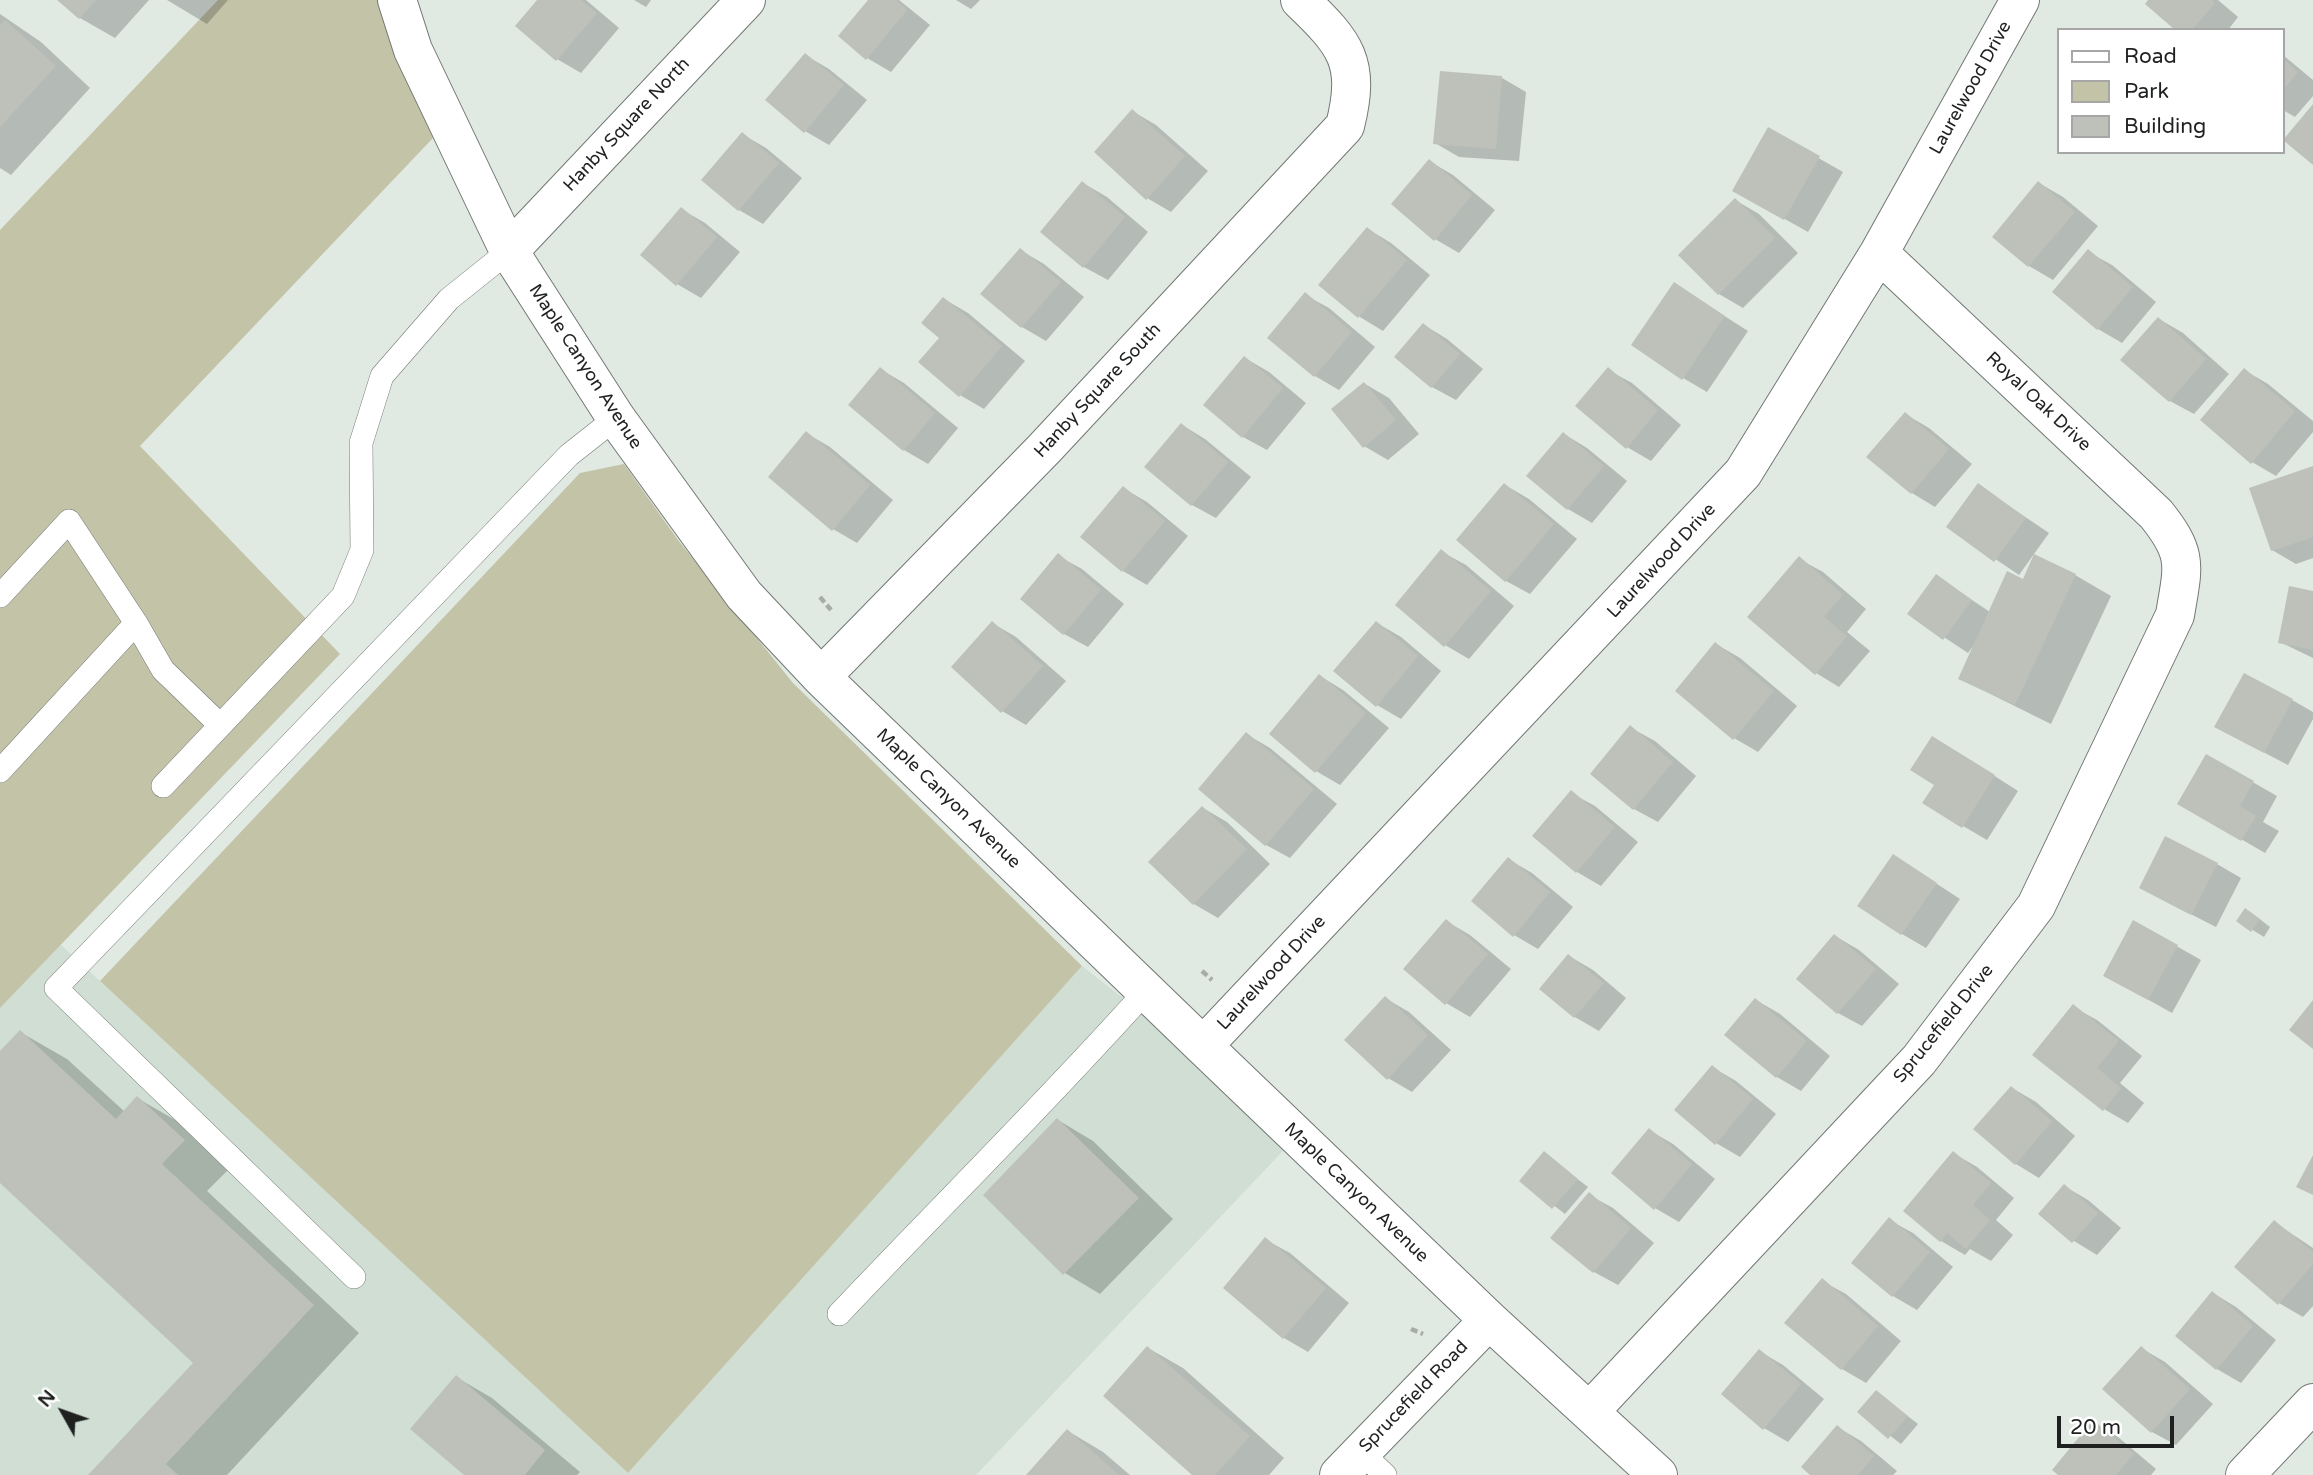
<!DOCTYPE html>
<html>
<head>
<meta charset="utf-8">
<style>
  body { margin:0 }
  #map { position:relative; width:2313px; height:1475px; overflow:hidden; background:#e1e9e3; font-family:"Varela Round",sans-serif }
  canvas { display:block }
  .legend { position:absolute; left:2057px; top:28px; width:228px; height:126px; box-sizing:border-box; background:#fff; border:2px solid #a5a6a5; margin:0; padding:9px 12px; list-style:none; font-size:21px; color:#1e211f }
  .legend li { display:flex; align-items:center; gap:14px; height:35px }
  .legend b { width:35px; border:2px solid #a5a6a5 }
  .north { position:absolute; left:28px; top:1377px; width:70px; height:70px; -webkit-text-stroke:5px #fff; paint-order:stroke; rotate:310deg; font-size:19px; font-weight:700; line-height:28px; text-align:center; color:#1e211f }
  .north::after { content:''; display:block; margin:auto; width:24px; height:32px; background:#1e211f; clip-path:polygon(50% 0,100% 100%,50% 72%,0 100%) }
  .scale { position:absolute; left:2057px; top:1416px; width:117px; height:32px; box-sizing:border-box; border:4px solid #1e211f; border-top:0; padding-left:9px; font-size:21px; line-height:24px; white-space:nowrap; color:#1e211f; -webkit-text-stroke:5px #fff; paint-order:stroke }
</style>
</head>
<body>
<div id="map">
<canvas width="2313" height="1475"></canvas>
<ul class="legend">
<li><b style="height:9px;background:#fff"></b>Road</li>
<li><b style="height:19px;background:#c3c3a8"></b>Park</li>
<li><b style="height:19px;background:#bdc1ba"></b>Building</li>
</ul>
<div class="north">N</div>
<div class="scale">20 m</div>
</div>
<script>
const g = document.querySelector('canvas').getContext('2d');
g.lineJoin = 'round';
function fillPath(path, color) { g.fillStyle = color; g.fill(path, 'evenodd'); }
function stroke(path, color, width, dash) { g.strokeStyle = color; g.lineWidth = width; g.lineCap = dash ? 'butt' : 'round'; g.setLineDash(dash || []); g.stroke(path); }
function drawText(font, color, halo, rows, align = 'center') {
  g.font = font + ' "Varela Round",sans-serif'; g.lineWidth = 7; g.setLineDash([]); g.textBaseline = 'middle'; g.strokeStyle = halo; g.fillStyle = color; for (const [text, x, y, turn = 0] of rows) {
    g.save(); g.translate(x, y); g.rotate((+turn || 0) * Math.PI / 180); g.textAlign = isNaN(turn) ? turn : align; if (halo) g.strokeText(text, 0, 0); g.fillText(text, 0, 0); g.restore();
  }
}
const built = new Path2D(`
  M60 944 628 1473 1082 966 1298 1135 976 1475H0V1008Z`);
const green = new Path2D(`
  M218 0H379L433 138 140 446 340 654 0 1008V230Z
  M624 464 678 540 793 683 1082 966 628 1473 100 981 580 473Z`);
const shadow = new Path2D(`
  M60 0H149L115 38 80 18Z
  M167 0H228L207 24Z
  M540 0H586L619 28 581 73 557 59Z
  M634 0H651L646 7Z
  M870 0H899L930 25 891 72 867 58Z
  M956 0H980L971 9Z
  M2151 0H2218L2238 17 2228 30H2178Z
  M0 14 41 42 90 88 11 175 0 168Z
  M805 55 829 69 867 100 829 145 805 131Z
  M2283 55 2313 80V96L2295 117 2283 110Z
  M1502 78 1526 92 1519 161 1459 157 1435 143Z
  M1132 111 1156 125 1208 171 1171 212 1147 198Z
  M1769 130 1843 172 1808 232 1735 191Z
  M742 134 766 148 802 178 763 224 739 210 704 180Z
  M1429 161 1453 175 1495 210 1459 253 1435 239Z
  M1083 183 1107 197 1148 232 1108 280 1084 267Z
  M2039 183 2063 197 2098 226 2053 280 2029 266 1994 237Z
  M1735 200 1759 214 1798 253 1743 308 1719 294Z
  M681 209 705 223 740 252 701 298 677 284Z
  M1368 229 1391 243 1430 275 1383 331 1360 317 1321 284Z
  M1020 250 1044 264 1084 297 1046 341 1022 327 983 293Z
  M2088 252 2112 265 2156 302 2122 343 2098 329Z
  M1674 284 1748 331 1707 392 1683 378Z
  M1305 295 1329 308 1375 347 1339 390 1315 376 1269 338Z
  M944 299 968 313 1025 361 984 409 960 395 921 362 942 337Z
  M2159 319 2183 333 2229 374 2194 414 2170 401Z
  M1424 325 1447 339 1483 369 1456 400 1432 387 1397 357Z
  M1245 358 1269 372 1306 403 1267 450 1243 437Z
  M880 369 904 383 958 428 928 464 904 450 850 405Z
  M1608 370 1632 383 1681 425 1651 461 1627 447Z
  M2244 370 2268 384 2313 421V432L2276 476 2252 462Z
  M1365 384 1389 398 1419 434 1388 460 1364 446Z
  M1905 414 1929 428 1972 464 1935 507 1912 493Z
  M1182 425 1205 439 1251 477 1216 518 1192 505Z
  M806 433 830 447 893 500 857 543 833 529Z
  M1564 434 1587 448 1627 481 1592 523 1568 509 1529 476Z
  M2313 468V558L2296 564 2272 550Z
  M1505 485 1529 499 1577 539 1530 594 1506 581 1458 540Z
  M1978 485 2049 533 2019 575 1948 527Z
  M1123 488 1147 502 1188 536 1147 585 1123 571 1083 537Z
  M1442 552 1466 565 1514 606 1469 659 1445 645Z
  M1058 556 1082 569 1124 604 1088 647 1064 634Z
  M1799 559 1823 572 1866 609 1847 632 1870 651 1839 687 1816 673Z
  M2075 575 2111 596 2051 724 1960 679 1973 646 1968 653 1909 614 1936 576 1990 612 2024 581Z
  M2313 593V658L2280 642Z
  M992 623 1016 637 1066 681 1026 725 1002 711Z
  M1377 623 1401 637 1441 671 1401 719 1377 705Z
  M1716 644 1740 658 1797 706 1758 752 1734 738 1677 690Z
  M1320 676 1343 690 1389 728 1340 785 1316 771 1271 734Z
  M2292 700 2313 712V719L2288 765 2240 740Z
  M1631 728 1655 741 1696 776 1658 822 1634 809Z
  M1246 734 1270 748 1337 804 1290 858 1266 845Z
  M1957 752 2018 791 1987 840 1963 826Z
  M2207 756 2277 796 2263 822 2279 831 2265 853 2179 803Z
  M1571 793 1595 806 1638 842 1601 886 1577 872 1534 836Z
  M1203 808 1227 822 1270 864 1218 918 1194 904 1151 862Z
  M1894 856 1960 899 1926 948 1902 934Z
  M1508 859 1532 873 1573 907 1538 949 1514 935Z
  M2217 864 2241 878 2216 927 2165 901Z
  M2257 917 2270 927 2264 937 2238 921Z
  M1446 921 1470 935 1511 969 1470 1017 1446 1003Z
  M2134 922 2201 960 2172 1013 2129 989Z
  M1835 936 1859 950 1899 984 1862 1026 1838 1013 1799 979Z
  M1569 956 1593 970 1626 998 1599 1031 1575 1017 1542 989Z
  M1385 998 1409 1012 1451 1050 1412 1092 1388 1078Z
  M1756 1000 1780 1014 1830 1056 1801 1091 1777 1077Z
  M2073 1007 2097 1020 2142 1056 2120 1083 2144 1103 2128 1123 2104 1109Z
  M20 1032 67 1059 125 1112 137 1098 184 1125 230 1168 207 1191 359 1333 227 1475H90L195 1363 0 1180V1054Z
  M1712 1067 1736 1081 1776 1114 1740 1157 1716 1143Z
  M2012 1088 2036 1102 2075 1136 2039 1178 2016 1164Z
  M1058 1120 1093 1141 1173 1219 1100 1294 1065 1273Z
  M1649 1130 1673 1144 1715 1179 1679 1222 1655 1208Z
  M1953 1153 1977 1167 2014 1198 1996 1220 2013 1235 1991 1261 1970 1249 1965 1255 1941 1241Z
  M1545 1154 1588 1187 1565 1214 1522 1181Z
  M2064 1186 2088 1200 2121 1228 2097 1255 2074 1241 2041 1214Z
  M1589 1195 1613 1208 1654 1243 1618 1285 1594 1272Z
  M1889 1220 1913 1233 1953 1267 1917 1310 1893 1296Z
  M2274 1222 2313 1248V1306L2303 1317 2279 1303 2236 1267Z
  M1266 1240 1290 1253 1349 1303 1308 1352 1284 1338 1225 1288Z
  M1822 1281 1846 1294 1901 1341 1866 1383 1842 1369Z
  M2213 1293 2236 1307 2276 1340 2241 1383 2217 1369Z
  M1148 1348 1183 1368 1284 1458 1269 1475H1195Z
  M2141 1348 2165 1362 2213 1404 2176 1445 2152 1432 2104 1389Z
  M1759 1351 1783 1365 1824 1399 1788 1442 1764 1428Z
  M456 1377 492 1398 580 1472 577 1475H467Z
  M1876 1392 1918 1424 1901 1444 1859 1412Z
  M2094 1423 2118 1437 2156 1469 2151 1475H2060Z
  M1837 1427 1861 1441 1897 1471 1893 1475H1813Z
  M1068 1431 1103 1452 1130 1475H1029Z`);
const building = new Path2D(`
  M57 0H96L79 19Z
  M537 0H581L597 13 556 61 515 26Z
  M868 0H896L907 10 866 60 838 36Z
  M2148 0H2212L2215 3 2192 30H2175L2145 4Z
  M5 20 56 66 0 127V25Z
  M805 53 844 85 804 133 765 100Z
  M2283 59 2298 72 2283 90Z
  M1440 71 1502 76 1496 149 1433 144Z
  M2313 104V165L2283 140Z
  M1132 109 1185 156 1146 200 1094 152Z
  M1768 127 1820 156 1784 220 1732 191Z
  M742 132 779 163 738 211 701 180Z
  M1429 159 1472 195 1434 241 1391 204Z
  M1082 181 1125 217 1083 268 1040 232Z
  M2038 181 2075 212 2028 267 1992 237Z
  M1735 198 1775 238 1718 295 1678 255Z
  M681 207 717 237 676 286 640 255Z
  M1367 227 1407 260 1358 318 1318 285Z
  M1020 248 1061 282 1021 328 980 294Z
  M2088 249 2133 287 2097 330 2052 292Z
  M1674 282 1725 316 1682 380 1631 345Z
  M1305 292 1352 332 1314 377 1267 338Z
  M943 297 1002 346 959 397 918 362 939 338 921 323Z
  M2158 317 2206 359 2169 402 2120 360Z
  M1423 323 1460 354 1431 388 1394 357Z
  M1244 356 1283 388 1242 438 1203 405Z
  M880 367 935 413 903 451 848 405Z
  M1608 367 1658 410 1626 449 1575 406Z
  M2244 368 2295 411 2251 464 2200 420Z
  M1364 382 1396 420 1363 448 1331 409Z
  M1905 412 1949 449 1911 494 1866 457Z
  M1181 423 1228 462 1191 506 1144 467Z
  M806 431 870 485 832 531 768 477Z
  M1563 432 1604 466 1567 510 1526 476Z
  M2313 466V537L2271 551 2249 488Z
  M1504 483 1554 524 1505 582 1456 540Z
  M1978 483 2026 518 1994 562 1946 527Z
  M1123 486 1165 521 1122 572 1080 537Z
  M1441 549 1491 591 1444 647 1395 605Z
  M1058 553 1101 590 1063 635 1020 599Z
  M2034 554 2076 574 2015 705 1958 679 2007 571 2023 579Z
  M1799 556 1843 595 1824 617 1847 636 1815 675 1747 617Z
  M1936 574 1972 600 1943 640 1907 614Z
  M2289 586 2313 591V650L2278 643Z
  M992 621 1043 666 1001 713 951 667Z
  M1376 621 1418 656 1376 707 1333 671Z
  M1715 642 1774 691 1733 740 1675 691Z
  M2244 673 2293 699 2264 753 2214 727Z
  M1319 674 1366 713 1315 773 1269 734Z
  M1630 725 1673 762 1633 810 1590 774Z
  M1246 732 1314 789 1265 846 1198 789Z
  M1932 736 1995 775 1962 828 1922 803 1934 785 1910 770Z
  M2206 754 2254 781 2240 806 2256 816 2241 841 2177 804Z
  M1571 790 1615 827 1576 873 1532 836Z
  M1202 806 1247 849 1193 905 1148 862Z
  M2165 836 2218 863 2191 915 2139 888Z
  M1893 854 1937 883 1901 935 1857 906Z
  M1508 857 1550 892 1513 937 1471 901Z
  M2245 908 2260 919 2251 932 2236 921Z
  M1446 919 1488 954 1445 1005 1403 969Z
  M2133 920 2178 945 2148 1000 2103 976Z
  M1834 934 1876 969 1837 1014 1796 979Z
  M1568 954 1604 983 1574 1018 1539 989Z
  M1385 996 1428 1035 1387 1080 1344 1040Z
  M1755 998 1807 1041 1776 1078 1724 1035Z
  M2313 1000V1049L2289 1030Z
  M2073 1004 2119 1041 2097 1068 2121 1088 2103 1111 2032 1055Z
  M20 1030 116 1119 137 1096 185 1140 162 1164 314 1305 166 1464 178 1475H88L193 1363 0 1183V1051Z
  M1712 1065 1753 1099 1715 1145 1674 1110Z
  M2011 1086 2052 1121 2015 1165 1973 1129Z
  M1057 1118 1139 1198 1063 1275 983 1195Z
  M1649 1128 1692 1164 1654 1210 1611 1173Z
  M1544 1151 1578 1179 1552 1209 1519 1181Z
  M1953 1151 1991 1183 1973 1205 1990 1220 1966 1249 1947 1233 1940 1242 1903 1211Z
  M2313 1155V1195L2296 1187Z
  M2064 1184 2098 1213 2072 1243 2038 1214Z
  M1589 1192 1631 1228 1593 1273 1550 1238Z
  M1889 1217 1930 1252 1892 1297 1851 1263Z
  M2274 1220 2313 1252V1264L2278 1305 2234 1267Z
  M1265 1237 1326 1288 1283 1339 1223 1288Z
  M1822 1278 1878 1326 1841 1370 1784 1323Z
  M2212 1291 2253 1326 2216 1370 2175 1336Z
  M1147 1346 1250 1436 1215 1475H1192L1103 1396Z
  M2141 1346 2190 1389 2151 1433 2102 1389Z
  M1759 1349 1801 1384 1763 1430 1721 1394Z
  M456 1375 545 1450 525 1475H464L410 1429Z
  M1876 1390 1908 1416 1888 1439 1857 1412Z
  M2093 1420 2134 1454 2116 1475H2058L2052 1470Z
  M1837 1425 1874 1456 1858 1475H1810L1801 1467Z
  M1067 1429 1119 1475H1026Z`);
const path = new Path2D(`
  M820 597 831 610
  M1202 971 1212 980
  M1411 1329 1423 1334`);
const service = new Path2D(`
  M0 596 69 521 136 623 163 670 220 725
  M0 771 136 623
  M163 786 343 596 362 550 361 443 382 376 449 299 509 251
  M354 1277 56 988 569 455 616 418
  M839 1314C941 1206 1047 1102 1146 991
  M1361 1452 1385 1475`);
const minor = new Path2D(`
  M397 0 413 50 509 251 616 418 744 595 821 677 1203 1046 1489 1320 1658 1475
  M509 251 746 0
  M821 677 1044 449 1345 126C1361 62 1346 44 1300 0
  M1203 1046 1743 473 1879 253 2020 0
  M1590 1411 1919 1060 2036 906 2175 615C2183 566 2189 555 2156 514L1879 253
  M1339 1475 1489 1320
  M2245 1475 2313 1403`);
const streetNames = [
  ["Laurelwood Drive",1971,88,-61],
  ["Hanby Square North",627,125,-47],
  ["Maple Canyon Avenue",585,367,57],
  ["Hanby Square South",1098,391,-47],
  ["Royal Oak Drive",2038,402,43],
  ["Laurelwood Drive",1662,561,-47],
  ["Maple Canyon Avenue",948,799,44],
  ["Laurelwood Drive",1272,973,-47],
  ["Sprucefield Drive",1944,1024,-51],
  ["Maple Canyon Avenue",1356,1193,44],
  ["Sprucefield Road",1414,1397,-46]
];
fillPath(built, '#d0ded3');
fillPath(green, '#c3c3a8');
fillPath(shadow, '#0003');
fillPath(building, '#bdc1ba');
stroke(service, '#727874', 24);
stroke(minor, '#727874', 40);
stroke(path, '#a6aca7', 4.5, [7, 3.5]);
stroke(service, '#fff', 23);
stroke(minor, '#fff', 38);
drawText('18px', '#1e211f', '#fff', streetNames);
</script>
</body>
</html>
